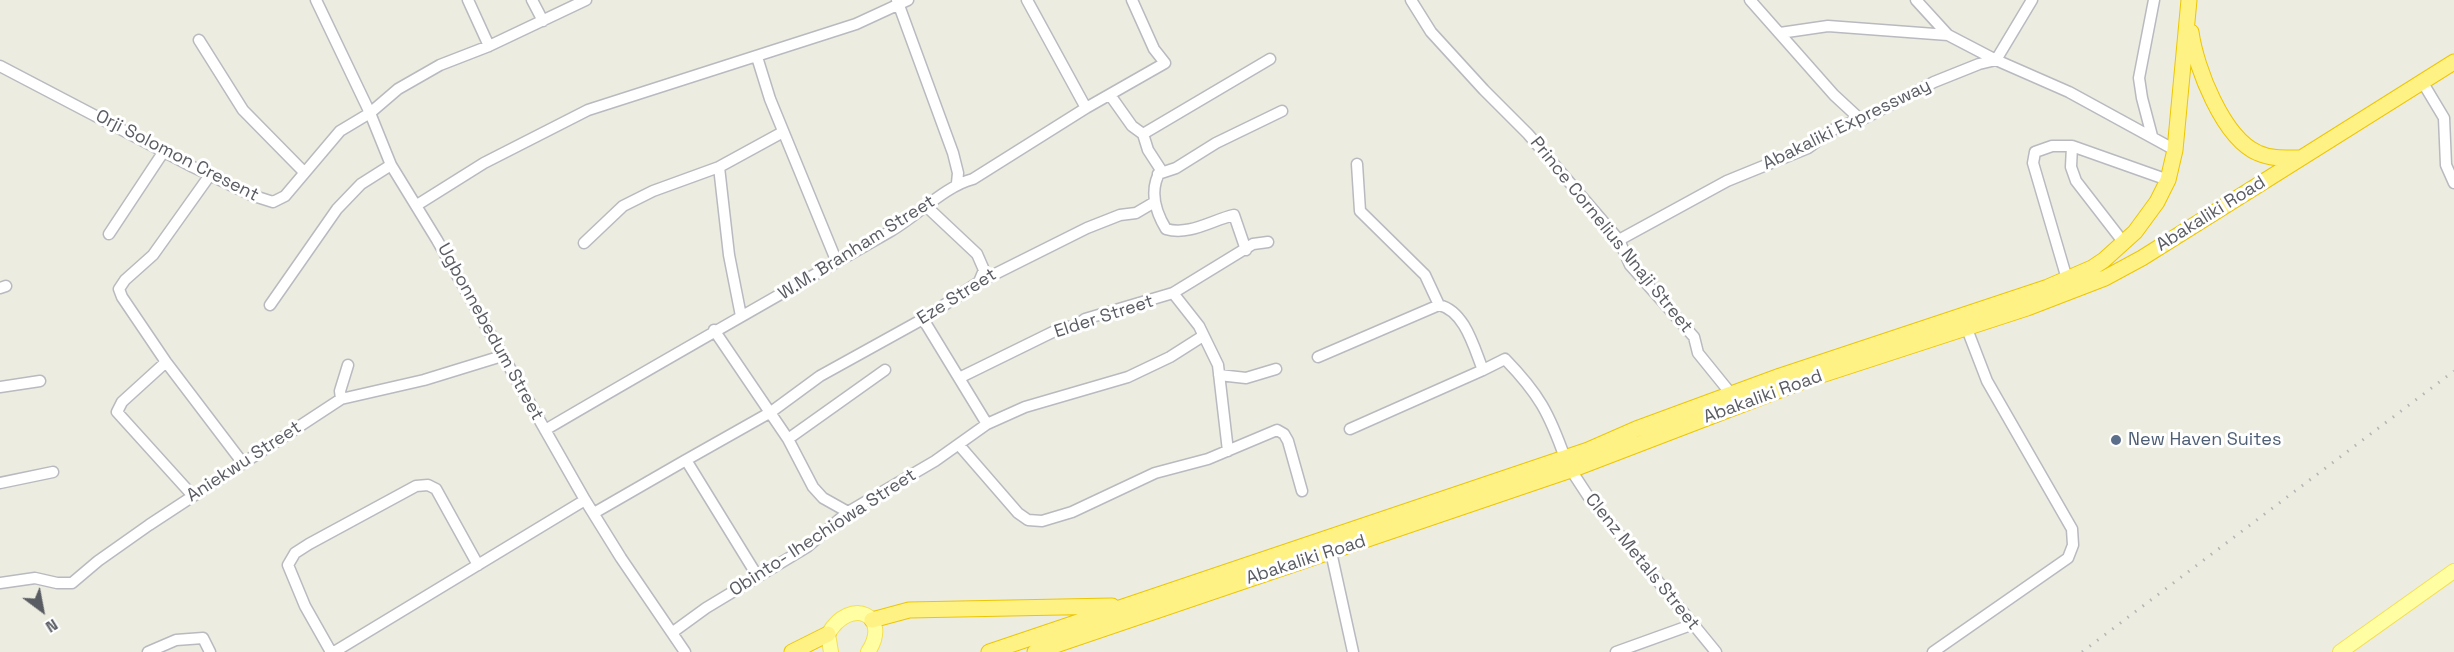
<!DOCTYPE html>
<html>
<head>
<meta charset="utf-8">
<style>
  body { margin:0 }
  #map { position:relative; width:2454px; height:652px; overflow:hidden; background:#edece0; font-family:"Space Grotesk",sans-serif }
  canvas { display:block }
  .north { position:absolute; left:12px; top:580px; width:60px; height:60px; -webkit-text-stroke:4px #fff; paint-order:stroke; rotate:148deg; font-size:16px; font-weight:700; line-height:24px; text-align:center; color:#595c62 }
  .north::after { content:''; display:block; margin:auto; width:21px; height:27px; background:#595c62; clip-path:polygon(50% 0,100% 100%,50% 72%,0 100%) }
</style>
</head>
<body>
<div id="map">
<canvas width="2454" height="652"></canvas>
<div class="north">N</div>
</div>
<script>
const g = document.querySelector('canvas').getContext('2d');
g.lineJoin = 'round';
function stroke(path, color, width, dash) { g.strokeStyle = color; g.lineWidth = width; g.lineCap = dash ? 'butt' : 'round'; g.setLineDash(dash || []); g.stroke(path); }
function drawText(font, color, halo, rows, align = 'center') {
  g.font = font + ' "Space Grotesk",sans-serif'; g.lineWidth = 6; g.setLineDash([]); g.textBaseline = 'middle'; g.strokeStyle = halo; g.fillStyle = color; for (const [text, x, y, turn = 0] of rows) {
    g.save(); g.translate(x, y); g.rotate((+turn || 0) * Math.PI / 180); g.textAlign = isNaN(turn) ? turn : align; if (halo) g.strokeText(text, 0, 0); g.fillText(text, 0, 0); g.restore();
  }
}
const minor = new Path2D(`
  M316 0 370 113 391 165 437 240 585 500 621 558 685 652
  M468 0 489 46
  M532 0 543 21
  M897 0 953 153 958 173 957 183
  M1027 0 1086 108
  M1411 0 1431 32 1484 90 1528 134 1619 240 1630 265 1694 337 1698 353 1732 395
  M1750 0 1834 95 1861 120
  M1916 0 1948 35
  M1780 33 1828 26 1948 35 1996 60 2032 0
  M199 40 243 110 304 172
  M757 57 770 99 836 260
  M0 66 193 167 251 195 273 202 285 196 340 131 370 113 398 89 440 65 489 46 586 0
  M2423 83 2444 118 2446 165 2454 183
  M1110 95 1132 126 1143 134 1148 150 1161 170C1149 189 1155 211 1166 229 1189 236 1212 220 1234 215L1246 250
  M1143 134 1270 59
  M2152 136 2142 98 2139 78 2154 0
  M2072 146 2071 167 2076 181 2124 243
  M1357 164 1360 211 1425 275 1439 305
  M719 167 783 132
  M1158 174 1176 168 1216 143 1282 111
  M210 175 153 255 125 280 119 289 122 297 166 362 242 462
  M417 205 484 163 588 110 856 24 908 0
  M927 207 977 254 984 270 979 282
  M109 234 164 151
  M1619 240 1727 181 1808 148 1837 127 1861 120 1934 82 1979 64 1996 60 2069 92 2175 150
  M584 243 623 206 653 191 719 167 729 255 741 316
  M2067 279 2033 163 2035 152 2052 146H2072L2168 180
  M0 288 6 286
  M1173 293 1199 326 1218 365 1228 451
  M270 305 337 209 361 184 391 165
  M923 319 987 424
  M714 330 788 439 813 487 823 498 848 512
  M1318 357 1439 305C1465 311 1474 348 1483 370L1505 359C1539 394 1549 413 1565 458
  M166 362 122 402 117 412 193 496
  M1219 375 1246 378 1276 369
  M959 378 1065 326 1073 328 1085 319 1173 293 1253 244 1268 242
  M0 387 40 381
  M341 399 340 391 348 365
  M1350 429 1483 370
  M545 430C659 363 774 298 889 232 916 217 945 186 973 179L1086 108 1165 63 1154 49 1132 0
  M788 439 885 370
  M959 445 1018 513 1028 520 1042 521 1072 512 1155 473 1208 459 1277 430 1284 434 1288 441 1302 491
  M1571 470 1588 496 1716 652
  M0 483 53 472
  M594 513 686 460
  M1331 552 1353 652
  M758 577 686 460 771 412 820 376 923 319 979 282 1087 228 1120 215 1136 213 1153 203
  M0 583 35 578 57 583H72L98 561 149 525 341 399 424 380 502 356
  M673 632 706 608 807 547 848 512 935 461 987 424 1025 407 1128 377 1170 357 1203 336
  M148 652 176 640 203 638 210 652
  M331 652 305 606 288 565 295 553 309 544 416 486 428 485 436 489 478 565
  M334 652 585 500
  M1616 652 1691 625
  M1933 652 2068 558 2073 545 2072 529 1987 381 1967 329`);
const major = new Path2D(`
  M831 652 828 634C851 595 892 616 868 652
  M2340 652 2454 571`);
const highway = new Path2D(`
  M2191 32C2196 68 2223 138 2258 153 2271 159 2286 158 2300 158
  M872 620 909 610 1112 606
  M792 652 828 634
  M989 652 1588 450 1636 429 1780 376 2048 287 2092 268 2104 260 2135 232 2157 202 2168 180 2175 150 2189 0
  M1035 652 1571 470 1806 380 2027 308 2105 278 2142 258 2454 62`);
const rail = new Path2D(`
  M2082 652 2454 371`);
const markers = [
  [2116,440,6,"#5c6f8a"]
];
const streetNames = [
  ["Abakaliki Expressway",1847,125,-26],
  ["Orji Solomon Cresent",177,156,27],
  ["Abakaliki Road",2211,214,-32],
  ["Prince Cornelius Nnaji Street",1611,235,51],
  ["W.M. Branham Street",857,248,-32],
  ["Eze Street",957,297,-32],
  ["Elder Street",1104,317,-18],
  ["Ugbonnebedum Street",490,332,61],
  ["Abakaliki Road",1763,397,-20],
  ["Aniekwu Street",244,462,-33],
  ["Obinto- Ihechiowa Street",823,533,-33],
  ["Abakaliki Road",1306,560,-18],
  ["Clenz Metals Street",1642,562,51]
];
const serviceNames = [
  ["New Haven Suites",2128,440]
];
stroke(minor, '#b8bac0', 13);
stroke(major, '#f4df52', 16);
stroke(highway, '#edc600', 17);
stroke(minor, '#fff', 10);
stroke(major, '#fffea3', 14);
stroke(highway, '#fff285', 15);
stroke(rail, '#b4b5b5', 3, [1.5, 8]);
for (const [x, y, r, color] of markers) { const dot = new Path2D(); dot.arc(x, y, r, 0, 2 * Math.PI); g.fillStyle = color; g.fill(dot); stroke(dot, '#fff', 2); }
drawText('18px', '#595c62', '#fff', streetNames);
drawText('18px', '#4e5e75', '#fff', serviceNames, 'left');
</script>
</body>
</html>
